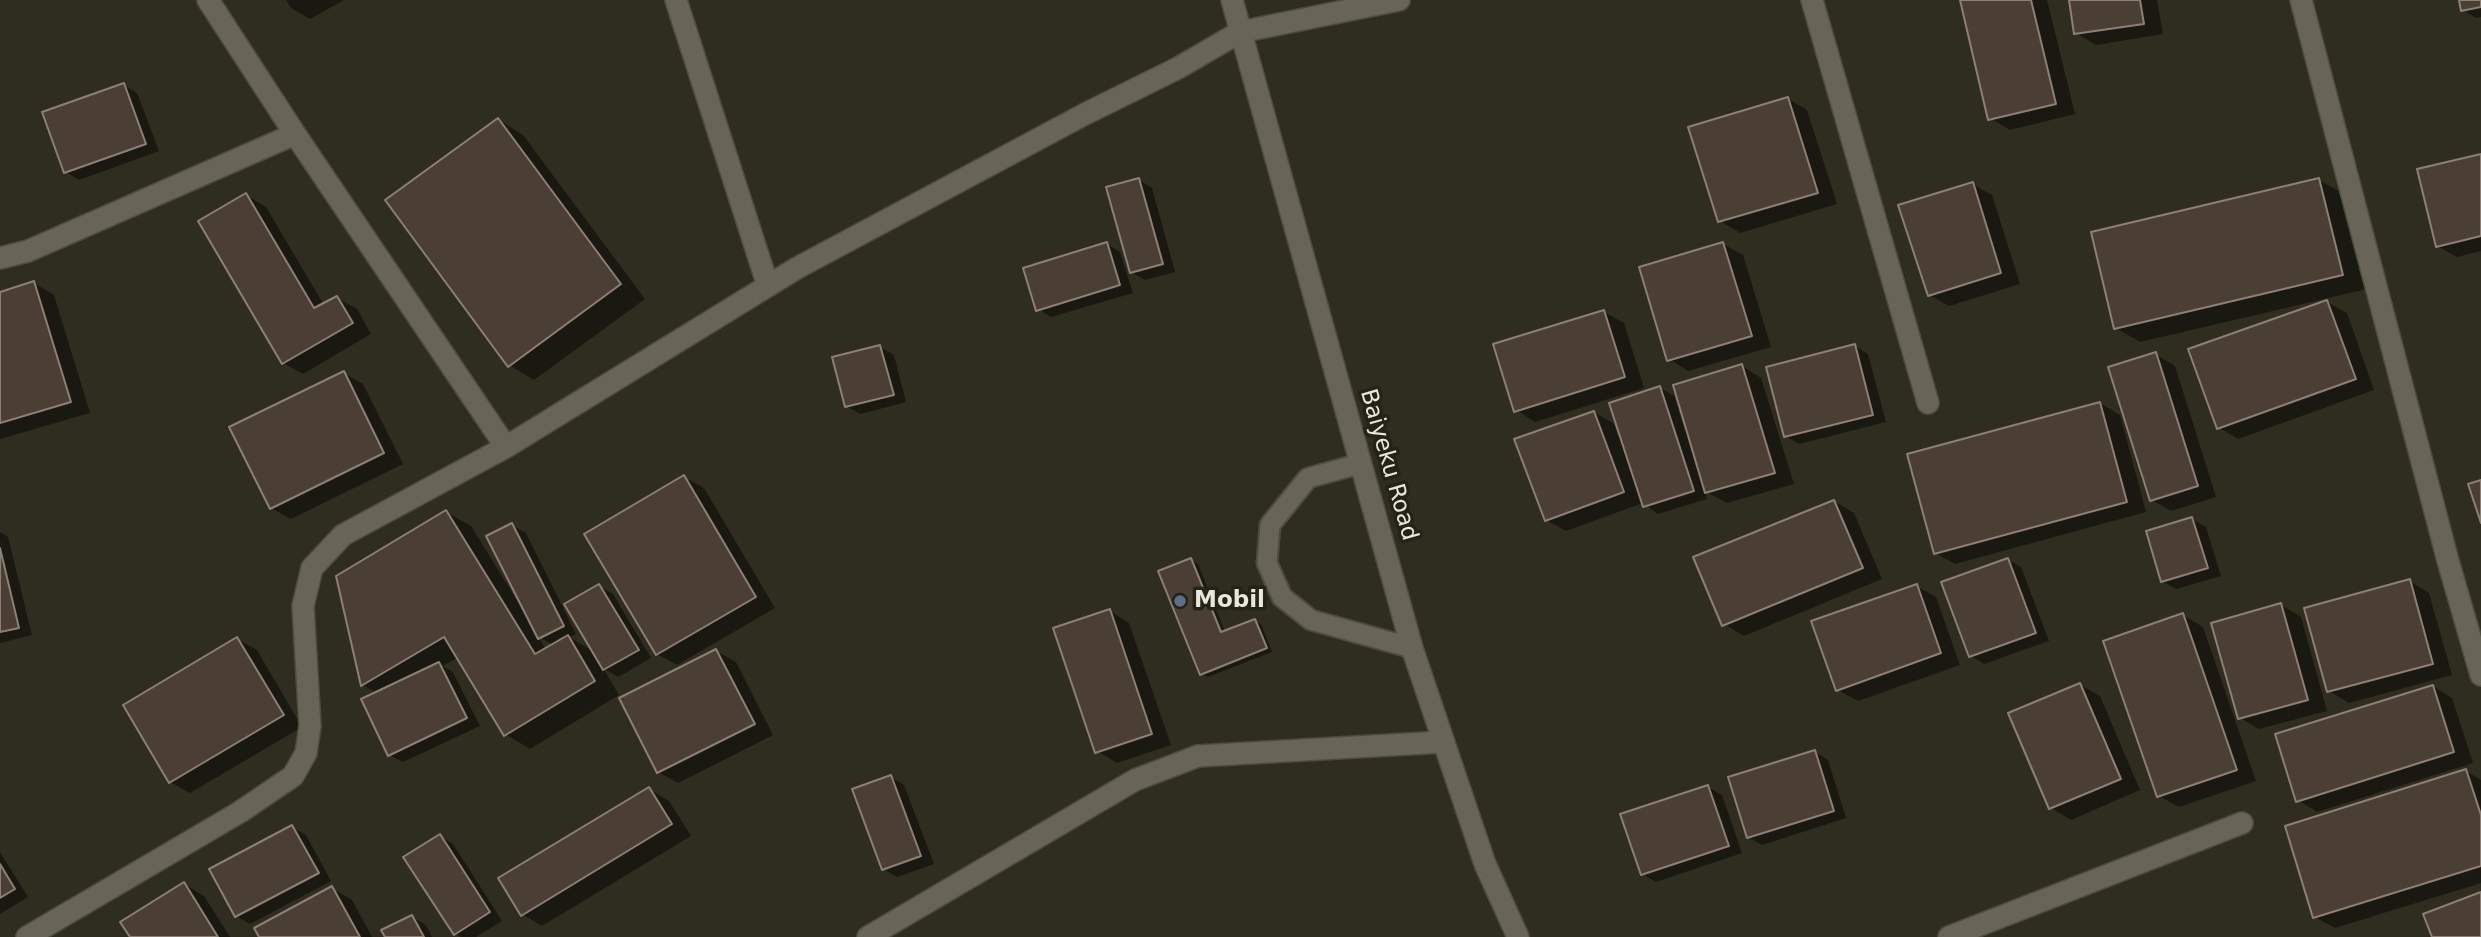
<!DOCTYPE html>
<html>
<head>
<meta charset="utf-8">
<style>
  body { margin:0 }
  canvas { display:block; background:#2f2d1f }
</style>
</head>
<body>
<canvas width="2481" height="937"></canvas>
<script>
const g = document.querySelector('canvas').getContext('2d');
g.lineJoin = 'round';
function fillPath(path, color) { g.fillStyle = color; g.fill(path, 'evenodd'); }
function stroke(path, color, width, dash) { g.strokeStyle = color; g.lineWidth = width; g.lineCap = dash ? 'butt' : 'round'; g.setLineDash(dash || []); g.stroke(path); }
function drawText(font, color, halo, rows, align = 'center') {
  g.font = font + ' "DejaVu Sans",sans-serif'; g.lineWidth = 7; g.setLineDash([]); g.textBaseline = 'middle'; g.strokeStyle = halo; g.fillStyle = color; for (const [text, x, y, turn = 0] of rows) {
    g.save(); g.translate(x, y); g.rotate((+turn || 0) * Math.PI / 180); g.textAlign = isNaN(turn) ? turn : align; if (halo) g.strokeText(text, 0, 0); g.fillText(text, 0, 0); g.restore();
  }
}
const shadow = new Path2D(`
  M286 0H344L310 19 291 8Z
  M1961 0H2047L2075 114 2010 130 1990 118Z
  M2071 0H2157L2163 34 2096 45 2076 33Z
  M2461 0H2481V17L2476 18 2463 10Z
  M124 85 137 93 159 151 79 180 66 172Z
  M1787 98 1807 110 1837 204 1740 233 1720 221Z
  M499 120 523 135 645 299 534 380 509 365Z
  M2481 156V251L2457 257 2437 246Z
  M1139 180 1152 188 1175 272 1145 280 1131 272Z
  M2319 180 2344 194 2367 289 2140 342 2116 328Z
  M1972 184 1992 195 2020 284 1949 306 1929 295Z
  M246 195 266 207 324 305 337 298 357 309 371 334 303 374 283 363Z
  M1107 244 1120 252 1133 293 1051 317 1038 309Z
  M1723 244 1743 255 1771 347 1688 371 1669 359Z
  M34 283 54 295 90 413 0 439V293Z
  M2327 302 2347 313 2374 390 2238 439 2218 427Z
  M1604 312 1624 323 1644 388 1535 422 1516 410Z
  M1855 346 1868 354 1886 422 1799 444 1785 436Z
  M880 347 894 355 906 402 860 414 846 406Z
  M2155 354 2175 366 2216 497 2171 511 2152 500Z
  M1742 366 1761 378 1794 484 1727 503 1705 491 1707 499 1658 514 1643 503 1566 531 1546 520 1594 412 1614 424 1618 436 1621 435 1660 388 1674 396 1685 430 1688 429Z
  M344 373 363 384 403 464 291 519 271 508Z
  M2100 403 2120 415 2146 512 1955 564 1935 553Z
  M684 477 704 488 775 608 677 665 657 654Z
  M1834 501 1854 513 1882 579 1744 636 1724 624Z
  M446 512 471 526 524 612 526 611 512 525 526 533 576 634 569 637 594 652 599 586 613 594 651 658 618 677 603 668 619 695 530 749 505 734 458 657 443 666 453 672 480 726 403 762 389 755 377 693 363 685 338 577ZM539 637 553 645 546 650Z
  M2192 519 2206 527 2221 576 2176 589 2162 581Z
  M0 532 8 537 32 635 0 643Z
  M1191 560 1198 564 1225 632 1255 621 1261 624 1272 652 1208 677 1201 674Z
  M2008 560 2021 567 2049 641 1984 664 1971 656Z
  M2409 581 2429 593 2452 675 2349 703 2329 691Z
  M1916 586 1936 597 1960 665 1858 701 1838 690Z
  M2281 605 2301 617 2327 711 2259 729 2240 718Z
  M1110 611 1129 623 1171 745 1117 763 1097 751Z
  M2183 615 2203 627 2256 781 2179 807 2159 796Z
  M237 639 257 650 302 727 190 793 170 782Z
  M716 651 736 662 773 735 678 783 658 772Z
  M2080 685 2100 696 2140 790 2071 820 2051 808Z
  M2433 686 2452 698 2473 763 2317 812 2298 800Z
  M1815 752 1828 760 1846 818 1762 845 1748 837Z
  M2466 771 2481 780V883L2335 928 2315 917Z
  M891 777 904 785 934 864 897 877 883 869Z
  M1708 787 1722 795 1742 853 1656 882 1642 874Z
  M649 789 669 801 691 836 542 926 522 914Z
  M292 827 306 835 331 881 250 924 236 916Z
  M440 836 453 844 502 921 476 937H461L455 934Z
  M0 852 28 897 0 914Z
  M184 884 204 896 230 937H132Z
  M332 888 352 900 372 937H261Z
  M412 917 426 925 432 937H387Z`);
const building = new Path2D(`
  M1960 0H2031L2056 104 1988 120Z
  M2069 0H2140L2144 24 2074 34Z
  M2459 0H2481V7L2461 11Z
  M124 83 146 144 64 173 42 112Z
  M1788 97 1818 193 1718 222 1688 127Z
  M498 118 621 284 508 367 385 200Z
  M2481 154V236L2436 247 2417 169Z
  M1139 178 1163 264 1130 273 1106 187Z
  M2319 178 2343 275 2114 329 2091 232Z
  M1973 182 2001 273 1928 296 1898 205Z
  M246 193 314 308 337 296 353 323 282 364 198 221Z
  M1107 242 1120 285 1036 311 1023 268Z
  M1723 242 1752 336 1667 361 1639 267Z
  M34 281 71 402 0 423V292Z
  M2327 300 2356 379 2217 429 2188 349Z
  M1604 310 1625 377 1514 412 1493 344Z
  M1855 344 1873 415 1784 437 1766 367Z
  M880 345 894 395 845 407 832 357Z
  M2156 352 2198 486 2150 501 2108 367Z
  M1742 364 1775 473 1705 493 1673 385Z
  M344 371 384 453 270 509 229 427Z
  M1660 386 1694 491 1643 507 1609 403Z
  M2100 402 2127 502 1934 554 1907 454Z
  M1594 411 1624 492 1545 521 1514 439Z
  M684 475 756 597 656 655 584 534Z
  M2481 480V523L2468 484Z
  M1834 500 1863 568 1722 626 1693 557Z
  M446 510 535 654 568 635 595 681 504 736 444 637 361 686 336 576Z
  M2192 517 2208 568 2161 582 2146 531Z
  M512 523 564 626 538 639 486 536Z
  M0 548 19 628 0 632Z
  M1191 558 1221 632 1255 619 1267 648 1200 675 1158 571Z
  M2008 558 2036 633 1969 657 1941 582Z
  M2410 579 2433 664 2327 692 2304 608Z
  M599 584 639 650 603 670 564 604Z
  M1917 584 1941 653 1836 691 1811 621Z
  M2281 603 2308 700 2238 719 2211 623Z
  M1110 609 1152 734 1095 753 1053 628Z
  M2183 613 2237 770 2157 797 2103 641Z
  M237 637 284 715 169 783 123 705Z
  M716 649 755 724 657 773 619 698Z
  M439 662 467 718 388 756 361 699Z
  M2080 683 2121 779 2049 809 2008 713Z
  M2433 685 2454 752 2296 802 2275 734Z
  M1815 750 1834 811 1747 838 1728 777Z
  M2466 769 2481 815V866L2313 918 2285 826Z
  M891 775 921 856 882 870 852 789Z
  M1708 785 1729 846 1641 875 1620 814Z
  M649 787 672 824 521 916 498 878Z
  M292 825 319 873 235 917 209 869Z
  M440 834 490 912 454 935 403 857Z
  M0 864 15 889 0 898Z
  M184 882 218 937H130L120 922Z
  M332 886 360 937H259L254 928Z
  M2481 892V937H2432L2423 914Z
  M412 915 424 937H385L381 930Z`);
const lane = new Path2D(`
  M1359 464 1308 478 1270 525 1267 563 1282 597 1311 620 1412 648`);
const street = new Path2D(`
  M208 0 295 134 506 447
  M676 0 768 286
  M1812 0 1928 403
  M2301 0 2448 561 2481 675
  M0 258 28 251 295 134
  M27 937 240 812 293 776 306 753 310 726 303 606 312 568 343 535 506 447 797 268 1085 114 1178 68 1240 32 1399 0
  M868 937 1135 780 1198 756 1443 742
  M1949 937 2242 823`);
const secondary = new Path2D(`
  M1232 0 1412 648 1485 864 1518 937`);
const markers = [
  [1180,601,7,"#5c6f8a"]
];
const streetNames = [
  ["Baiyeku Road",1388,465,74]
];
const poiNames = [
  ["Mobil",1194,601]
];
fillPath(shadow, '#0007');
fillPath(building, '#4b3f35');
stroke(building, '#8d7f75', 2);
stroke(lane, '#4d4c40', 23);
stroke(street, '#4d4c40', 24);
stroke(secondary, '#4d4c40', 24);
stroke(lane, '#686556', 19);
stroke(street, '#686556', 21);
stroke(secondary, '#686556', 21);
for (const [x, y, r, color] of markers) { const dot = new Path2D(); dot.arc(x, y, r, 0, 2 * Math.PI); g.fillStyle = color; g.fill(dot); stroke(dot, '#252316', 2.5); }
drawText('23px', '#e8e7de', '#252316', streetNames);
drawText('bold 23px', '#e8e7de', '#252316', poiNames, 'left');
</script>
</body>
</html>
